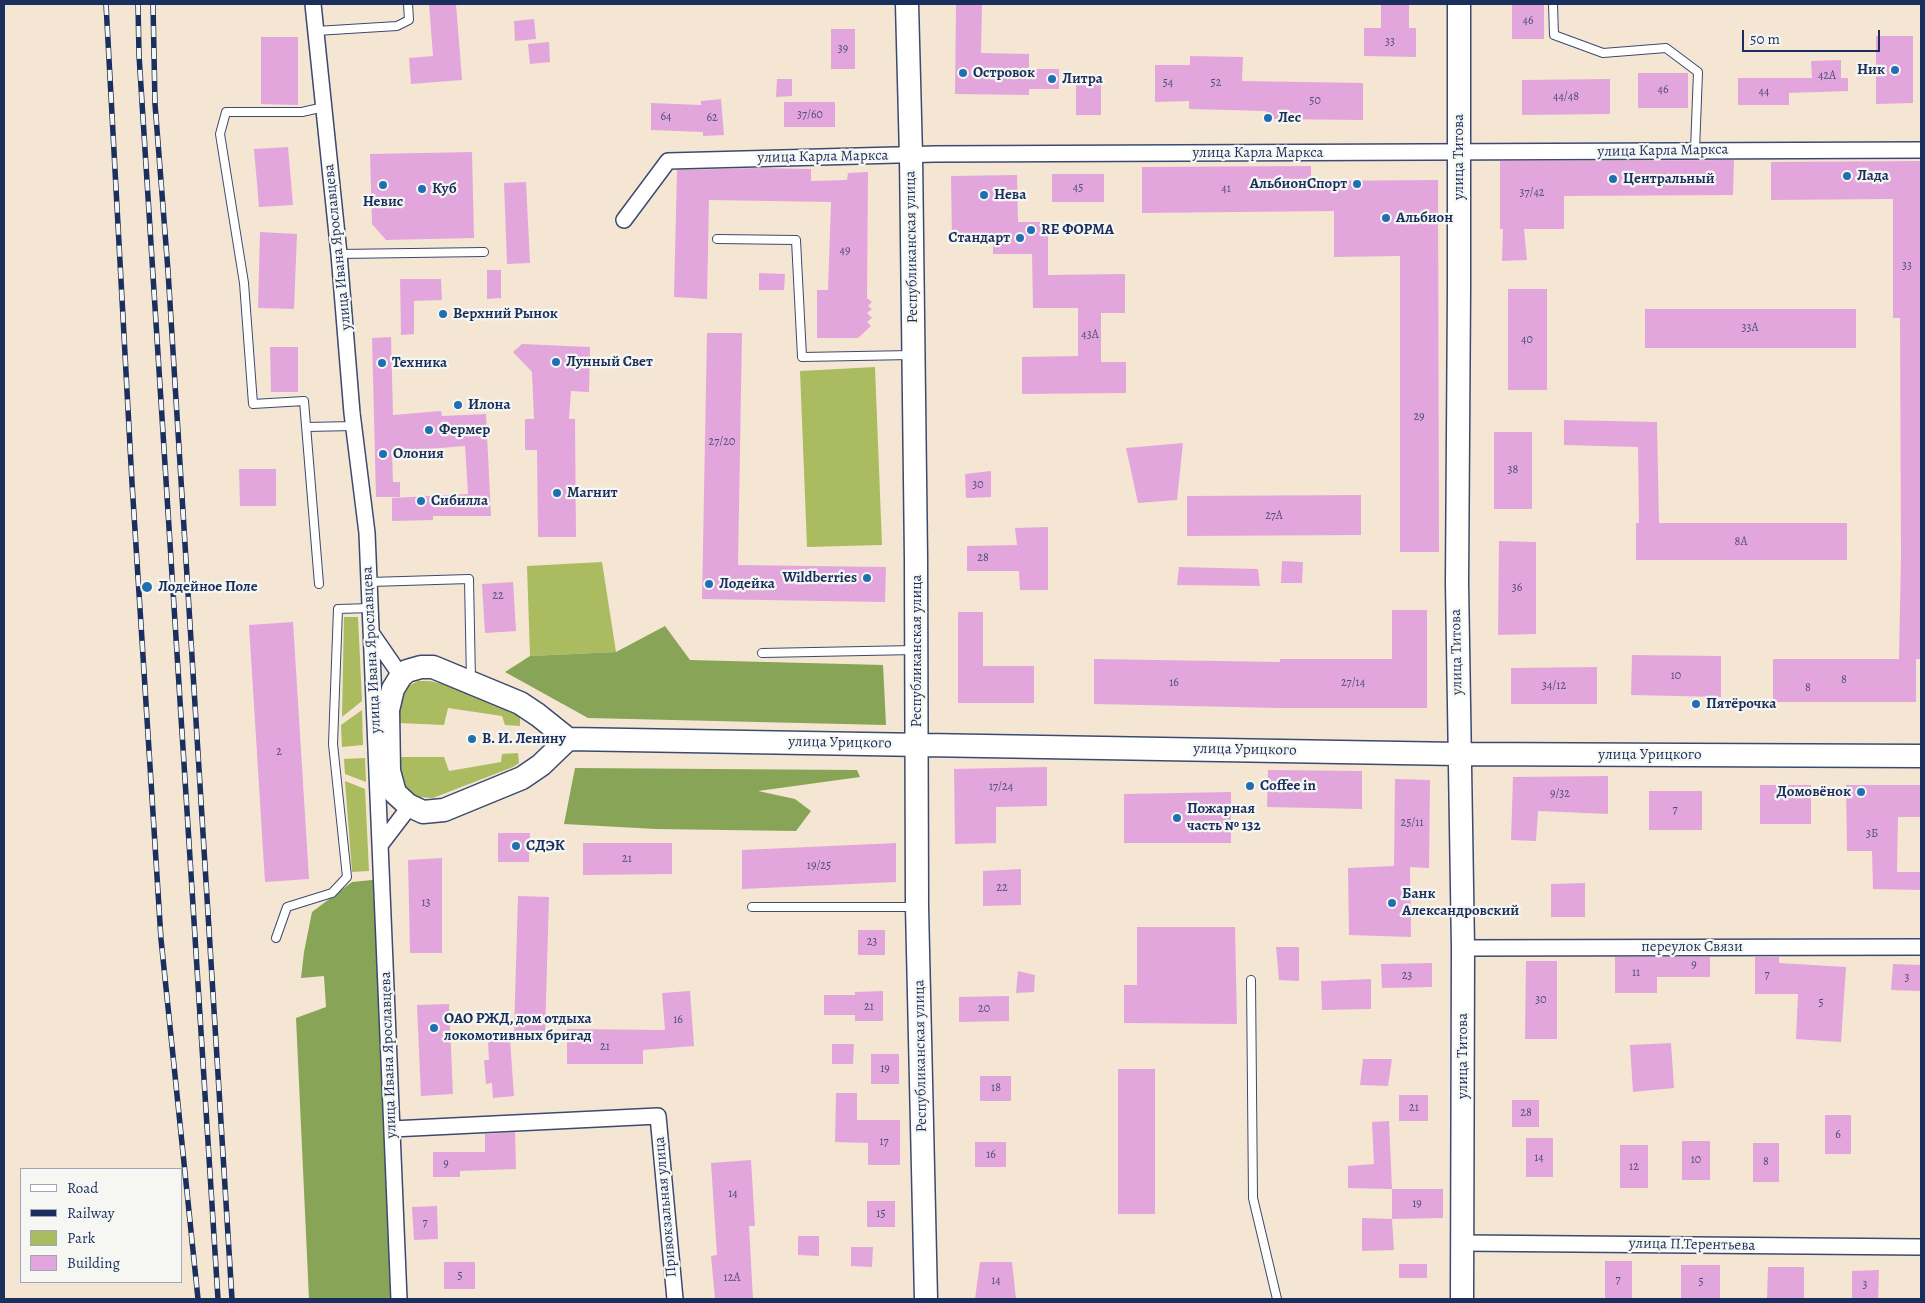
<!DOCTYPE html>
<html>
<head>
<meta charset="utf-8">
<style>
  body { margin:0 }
  #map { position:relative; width:1925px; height:1303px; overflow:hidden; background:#f4e6d3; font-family:Alegreya,serif }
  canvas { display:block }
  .frame { position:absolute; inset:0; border:5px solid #1b2f5e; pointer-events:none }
  .legend { position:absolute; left:20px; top:1168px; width:162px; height:115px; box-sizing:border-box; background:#f6f6f2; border:1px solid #9ea6b7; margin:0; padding:6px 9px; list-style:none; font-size:15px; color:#1b2f5e }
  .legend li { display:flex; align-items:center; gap:10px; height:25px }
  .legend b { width:25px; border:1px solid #9ea6b7 }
  .scale { position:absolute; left:1742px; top:30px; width:138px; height:22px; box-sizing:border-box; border:2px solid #1b2f5e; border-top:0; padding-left:6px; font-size:15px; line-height:18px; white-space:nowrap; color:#1b2f5e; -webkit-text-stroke:4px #f6f6f2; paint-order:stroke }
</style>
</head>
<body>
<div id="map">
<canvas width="1925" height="1303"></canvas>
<div class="frame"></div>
<ul class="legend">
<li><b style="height:6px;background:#fff"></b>Road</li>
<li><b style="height:6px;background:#1b2f5e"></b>Railway</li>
<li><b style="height:14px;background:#abbc60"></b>Park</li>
<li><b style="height:14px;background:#e3a6dc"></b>Building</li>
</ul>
<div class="scale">50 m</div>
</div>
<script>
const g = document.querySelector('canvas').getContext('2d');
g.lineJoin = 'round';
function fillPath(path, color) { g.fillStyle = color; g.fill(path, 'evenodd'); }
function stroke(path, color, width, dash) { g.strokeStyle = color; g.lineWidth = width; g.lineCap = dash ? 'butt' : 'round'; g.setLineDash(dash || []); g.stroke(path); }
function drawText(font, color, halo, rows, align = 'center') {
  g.font = font + ' Alegreya,serif'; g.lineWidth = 4.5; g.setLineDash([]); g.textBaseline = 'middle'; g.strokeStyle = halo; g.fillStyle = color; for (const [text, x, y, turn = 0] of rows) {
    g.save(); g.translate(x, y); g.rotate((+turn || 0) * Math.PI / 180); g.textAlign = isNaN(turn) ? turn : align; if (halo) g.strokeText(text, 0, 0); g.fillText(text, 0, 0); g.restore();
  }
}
const green = new Path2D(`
  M875 367 882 545 807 547 800 371Z
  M602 562 616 652 530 656 527 566Z
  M344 617H358L362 701 342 717Z
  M418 681H430L443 684 518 711 520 715V726L505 725 502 716 448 708 444 725 398 723 402 691 410 685Z
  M362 710 363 745 342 747 341 725Z
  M518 753 519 763 513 767 433 798 417 797 400 782 395 757H444L449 771 501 762 502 754Z
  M365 758 366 782 345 774 344 759Z
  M345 781 365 789 369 871 352 872Z`);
const forest = new Path2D(`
  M665 626 690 660 883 665 886 725 588 718 505 672 530 656 616 652Z
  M575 768 857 770 860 777 758 791 795 799 811 811 796 831 656 829 564 824Z
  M382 879 399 1299H309L296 1018 326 1007 324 976 301 978 304 952 312 912 352 882Z`);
const building = new Path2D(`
  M429 4H456L462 80 411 84 409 58 433 56Z
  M956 4H982L981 53 1029 54V69H1059V89H1029V95L955 94Z
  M1381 4H1409V28H1416V57L1364 56V28H1381Z
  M1512 4H1544V39H1512Z
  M534 19 536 39 515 41 514 21Z
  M831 29H855V69H831Z
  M1876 36H1913V103L1876 104Z
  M261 37H298V105L261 104Z
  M549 42 550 62 530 64 528 44Z
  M1190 56 1243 57 1242 81 1363 83V120L1266 119V111L1189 109V101L1155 102V65H1190Z
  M1841 60V78H1848V91L1789 93V105H1738V78H1812L1811 61Z
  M1638 73H1688V108H1638Z
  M1076 76H1101V115H1076Z
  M777 79H792V96L776 97Z
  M1610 79V114L1522 115V80Z
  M721 99 724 135 703 136V132L651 130V103L701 105V101Z
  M784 102H835V127H784Z
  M288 147 293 205 259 207 254 149Z
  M472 152 474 238 386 240 372 224 370 154Z
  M1734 160 1733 195 1564 196V229H1524L1527 260 1502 261 1503 229H1500V161Z
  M1921 161V659H1916V702H1773V659H1899L1901 556 1900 318H1893V199L1771 200V162Z
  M1311 166V181L1438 180 1439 552H1400V256L1334 257V211L1142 213V167Z
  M760 168 811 169V181L847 180 848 173 868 172 867 298 872 302 868 306 872 309 867 313 872 318 867 322 871 326 858 338H817V290H828L831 202 709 200 707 299 674 297 677 170Z
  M1052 174H1104V202H1052Z
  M1017 175 1018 222H1048V275L1125 274V313H1101V362H1126V393L1022 394V357L1078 356V308H1033L1032 254H993V244H952L951 176Z
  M526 182 530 263 507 264 504 183Z
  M260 232 297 234 294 309 258 308Z
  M487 270H501V298L487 299Z
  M759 273 785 274 784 290H759Z
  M400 279H441L442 300 414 301V334L401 335Z
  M1508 289H1547V390H1508Z
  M1645 309H1856V348H1645Z
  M707 333H742L738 565 886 567 885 602 702 599Z
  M391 337 393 415 441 411 442 416 486 414 491 516H433V520L392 521V498L468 494 465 446 392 452 393 482H400V497H376L372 338Z
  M522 344 590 347 589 392 571 391 569 419H575L576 537H538L537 450H525V419H534L532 372 513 352Z
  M270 347H298V392H271Z
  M1564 420 1657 422 1659 523H1847V560H1636V523H1639L1638 447 1564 445Z
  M1494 432H1532V509H1494Z
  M1183 443 1177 500 1138 503 1126 448Z
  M239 469H276V506H240Z
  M991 471V497L966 498 965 474Z
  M1361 495V535L1187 536V496Z
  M1048 527V590H1020L1019 571H967V546L1017 545 1015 528Z
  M1499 541 1536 542V634L1498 635Z
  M1282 561 1303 562 1302 583H1281Z
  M1179 567 1258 569 1260 586 1177 585Z
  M513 582 516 631 485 633 482 584Z
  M1392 610H1427V708H1280L1094 704V659L1280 662V659H1392Z
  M958 612H983V666H1034V703H958Z
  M293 622 309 879 265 882 249 625Z
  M1632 655 1721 656V697L1631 695Z
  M1597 667V704H1511V668Z
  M1047 767V806L996 807V843L955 844 954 769Z
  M1268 770 1362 771V809L1267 807Z
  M1608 776V814L1538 811 1536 841 1511 840 1513 777Z
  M1395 779 1430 780 1429 868 1410 867 1411 937 1349 935 1348 868 1394 866Z
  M1760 785H1811V824H1760Z
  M1846 785H1921V817H1898L1897 872H1921V890L1873 889 1872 851H1847Z
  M1649 791H1702V830H1649Z
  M1231 792V843H1124V794Z
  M498 833H530L529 862H498Z
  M583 843H672V874L583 875Z
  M896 843V882L742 889V850Z
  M442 858V953H410L408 860Z
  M1021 869V905L983 906V871Z
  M1585 883V917H1551V884Z
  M518 896 549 897 545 1034 514 1033Z
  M1137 927H1235L1237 1024 1124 1023V985H1137Z
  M858 930H885V955H858Z
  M1276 947H1299V981L1279 980Z
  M1615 957H1710V977H1657V993H1615Z
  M1755 957H1779V963L1846 967 1841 1042 1796 1039 1798 994H1755Z
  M1526 961H1557V1039H1525Z
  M1432 963V987L1382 988 1381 964Z
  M1893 964 1921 965V991L1891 990Z
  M1018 971 1035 975 1034 992 1016 993Z
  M1371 979V1009L1322 1010 1321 981Z
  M690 991 694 1046 643 1050V1064H567V1029L665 1030 662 993Z
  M883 991V1021H855V1015H824V995H855V992Z
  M1009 996V1021L959 1022V997Z
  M449 1004 453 1094 421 1096 417 1005Z
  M510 1040 514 1096 493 1098 492 1083 486 1084 484 1060H489L488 1041Z
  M1671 1043 1674 1088 1633 1092 1630 1045Z
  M832 1044H854L853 1064H832Z
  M871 1054H899V1084H871Z
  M1363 1059H1392L1388 1086 1360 1085Z
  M1118 1069H1155V1214H1118Z
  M980 1076H1011V1101H980Z
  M836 1093H857V1120H900V1165H868V1143L835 1142Z
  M1399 1095H1428V1121H1399Z
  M1512 1100H1539V1127H1512Z
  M1825 1115H1851V1154H1825Z
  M1389 1121 1392 1189 1348 1188V1166L1374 1164 1372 1122Z
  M515 1132 516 1169 460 1171V1177H433V1152H485V1134Z
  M1526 1138H1553V1177H1526Z
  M1682 1141H1710V1180H1682Z
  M975 1142H1006V1167H975Z
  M1753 1143H1779V1182H1753Z
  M1620 1145H1648V1188H1620Z
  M751 1160 755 1226H749L753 1299H715L711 1256 717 1255 711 1163Z
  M1392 1189H1443V1218L1392 1219Z
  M867 1201H895V1227H867Z
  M437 1206 438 1239 414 1240 412 1207Z
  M1362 1218 1392 1219 1394 1250 1362 1251Z
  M798 1236H819V1256L798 1255Z
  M851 1247H873L872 1267 851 1266Z
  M1605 1261H1632V1298H1605Z
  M444 1262H475V1289H444Z
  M980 1262H1012L1016 1299H975Z
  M1399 1264H1427V1278H1399Z
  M1681 1265H1720V1299H1681Z
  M1768 1267H1804V1299H1767Z
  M1879 1270 1878 1299H1852V1271Z`);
const lane = new Path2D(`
  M1553 4 1554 35 1603 53 1666 48 1698 72 1695 150
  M316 31 397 26 409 20 408 4
  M717 239 796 240 802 357 912 355
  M339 254 484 252
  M306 427 354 426
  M370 582 469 579 471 680
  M319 584 304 401 253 404 244 283 220 134 226 112H302L324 107
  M762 653 915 650
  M752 907H915
  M276 938 287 907 332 893 347 877 333 744 338 609 371 608
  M1251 980 1253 1198 1277 1299`);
const street = new Path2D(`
  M313 4 339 254 352 413 367 533 399 1299
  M624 220 668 161 935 154 1921 150
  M372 634 401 676
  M381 844 410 806
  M1463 948 1921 947
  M392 1129 658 1116 675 1299
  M1463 1243 1921 1247`);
const secondary = new Path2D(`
  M907 4 911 156 916 559 917 907 926 1299
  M1459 4V288L1457 583 1463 948 1462 1299
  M421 667H433L520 703 538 715 568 739 541 765 522 778 444 810 423 812 408 805 395 793 389 771 388 710 393 689 401 676 407 671Z
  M568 739 1458 754 1921 756`);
const rail = new Path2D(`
  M106 4 132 483 161 939 198 1299
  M138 4 139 55 218 1299
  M153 4 155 104 168 271 232 1299`);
const markers = [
  [1895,70,5,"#1f6fb2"],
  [963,73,5,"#1f6fb2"],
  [1052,79,5,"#1f6fb2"],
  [1268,118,5,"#1f6fb2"],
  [1847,176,5,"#1f6fb2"],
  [1613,179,5,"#1f6fb2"],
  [1357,184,5,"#1f6fb2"],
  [383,185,5,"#1f6fb2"],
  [422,189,5,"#1f6fb2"],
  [984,195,5,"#1f6fb2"],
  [1386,218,5,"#1f6fb2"],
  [1031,230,5,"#1f6fb2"],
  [1020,238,5,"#1f6fb2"],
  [443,314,5,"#1f6fb2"],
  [556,362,5,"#1f6fb2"],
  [382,363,5,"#1f6fb2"],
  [458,405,5,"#1f6fb2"],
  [429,430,5,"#1f6fb2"],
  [383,454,5,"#1f6fb2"],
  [557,493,5,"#1f6fb2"],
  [421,501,5,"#1f6fb2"],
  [867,578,5,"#1f6fb2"],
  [709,584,5,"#1f6fb2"],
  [147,587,6,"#1f6fb2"],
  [1696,704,5,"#1f6fb2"],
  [472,739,5,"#1f6fb2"],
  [1250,786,5,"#1f6fb2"],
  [1861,792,5,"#1f6fb2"],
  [1177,818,5,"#1f6fb2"],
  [516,846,5,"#1f6fb2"],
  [1392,903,5,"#1f6fb2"],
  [434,1028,5,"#1f6fb2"]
];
const numberNames = [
  ["46",1528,21],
  ["33",1390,42],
  ["39",843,49],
  ["42А",1827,76],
  ["54",1168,83],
  ["52",1216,83],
  ["46",1663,90],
  ["44",1764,92],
  ["44/48",1566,97],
  ["50",1315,101],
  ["37/60",810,115],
  ["64",666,117],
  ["62",712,118],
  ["45",1078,188],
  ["41",1226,189],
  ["37/42",1532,193],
  ["49",845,251],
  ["33",1907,266],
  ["33А",1750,328],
  ["43А",1090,335],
  ["40",1527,340],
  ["29",1419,417],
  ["27/20",722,442],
  ["38",1513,470],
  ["30",978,485],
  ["27А",1274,516],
  ["8А",1741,542],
  ["28",983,558],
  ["36",1517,588],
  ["22",498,596],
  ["10",1676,676],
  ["8",1844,680],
  ["16",1174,683],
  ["27/14",1353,683],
  ["34/12",1554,686],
  ["8",1808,688],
  ["2",279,752],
  ["17/24",1001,787],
  ["9/32",1560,794],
  ["7",1675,810],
  ["25/11",1412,823],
  ["3Б",1872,834],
  ["21",627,859],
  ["19/25",819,866],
  ["22",1002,888],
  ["13",426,903],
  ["23",872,942],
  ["9",1694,965],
  ["11",1636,973],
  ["7",1767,975],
  ["23",1407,976],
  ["3",1907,978],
  ["30",1541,1000],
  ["5",1821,1003],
  ["21",869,1007],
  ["20",984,1009],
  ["16",678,1020],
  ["21",605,1047],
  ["19",885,1069],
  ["18",996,1088],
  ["21",1414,1108],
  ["28",1526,1113],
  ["6",1838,1135],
  ["17",884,1142],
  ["16",991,1155],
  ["14",1539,1158],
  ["10",1696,1160],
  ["8",1766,1162],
  ["9",446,1164],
  ["12",1634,1167],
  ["14",733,1194],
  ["19",1417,1204],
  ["15",881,1214],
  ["7",425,1223],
  ["5",460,1276],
  ["12А",732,1278],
  ["7",1618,1280],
  ["14",996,1281],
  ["5",1701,1282],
  ["3",1865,1285]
];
const poiNames = [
  ["Ник",1885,70,"right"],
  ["Островок",973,73],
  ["Литра",1062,79],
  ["Лес",1278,118],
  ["Лада",1857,176],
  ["Центральный",1623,179],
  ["АльбионСпорт",1347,184,"right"],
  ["Куб",432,189],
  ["Нева",994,195],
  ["Невис",383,202,"center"],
  ["Альбион",1396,218],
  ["RE ФОРМА",1041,230],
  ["Стандарт",1010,238,"right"],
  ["Верхний Рынок",453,314],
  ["Лунный Свет",566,362],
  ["Техника",392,363],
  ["Илона",468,405],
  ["Фермер",439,430],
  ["Олония",393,454],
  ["Магнит",567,493],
  ["Сибилла",431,501],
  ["Wildberries",857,578,"right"],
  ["Лодейка",719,584],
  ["Лодейное Поле",158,587],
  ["Пятёрочка",1706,704],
  ["В. И. Ленину",482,739],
  ["Coffee in",1260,786],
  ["Домовёнок",1851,792,"right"],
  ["Пожарная",1187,809],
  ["часть № 132",1187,826],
  ["СДЭК",526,846],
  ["Банк",1402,894],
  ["Александровский",1402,911],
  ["ОАО РЖД, дом отдыха",444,1019],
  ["локомотивных бригад",444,1036]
];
const streetNames = [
  ["улица Карла Маркса",1663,151,-1],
  ["улица Карла Маркса",1258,153],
  ["улица Карла Маркса",823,157,-1],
  ["улица Титова",1459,157,-90],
  ["улица Ивана Ярославцева",338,247,-96],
  ["Республиканская улица",912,247,-91],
  ["улица Ивана Ярославцева",372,650,-93],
  ["Республиканская улица",917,651,-90],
  ["улица Титова",1457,652,-91],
  ["улица Урицкого",840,743,1],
  ["улица Урицкого",1245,750,1],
  ["улица Урицкого",1650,755],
  ["переулок Связи",1692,947],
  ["улица Ивана Ярославцева",389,1055,-92],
  ["Республиканская улица",921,1056,-91],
  ["улица Титова",1463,1056,-90],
  ["Привокзальная улица",666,1207,-95],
  ["улица П.Терентьева",1692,1245,1]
];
fillPath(green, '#abbc60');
fillPath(forest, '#88a456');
fillPath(building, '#e3a6dc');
stroke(lane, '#3c4a70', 10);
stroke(street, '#3c4a70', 18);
stroke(secondary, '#3c4a70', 25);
stroke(lane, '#fff', 8);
stroke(street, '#fff', 15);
stroke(secondary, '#fff', 22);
stroke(rail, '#1b2f5e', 5.5);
stroke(rail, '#f6f6f2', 4, [11]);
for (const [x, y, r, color] of markers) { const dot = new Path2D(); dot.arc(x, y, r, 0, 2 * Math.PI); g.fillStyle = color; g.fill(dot); stroke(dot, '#f6f6f2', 2); }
drawText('12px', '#4d4d7e', null, numberNames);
drawText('bold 15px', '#1b2f5e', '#f6f6f2', poiNames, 'left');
drawText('15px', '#1b2f5e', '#f6f6f2', streetNames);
</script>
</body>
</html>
